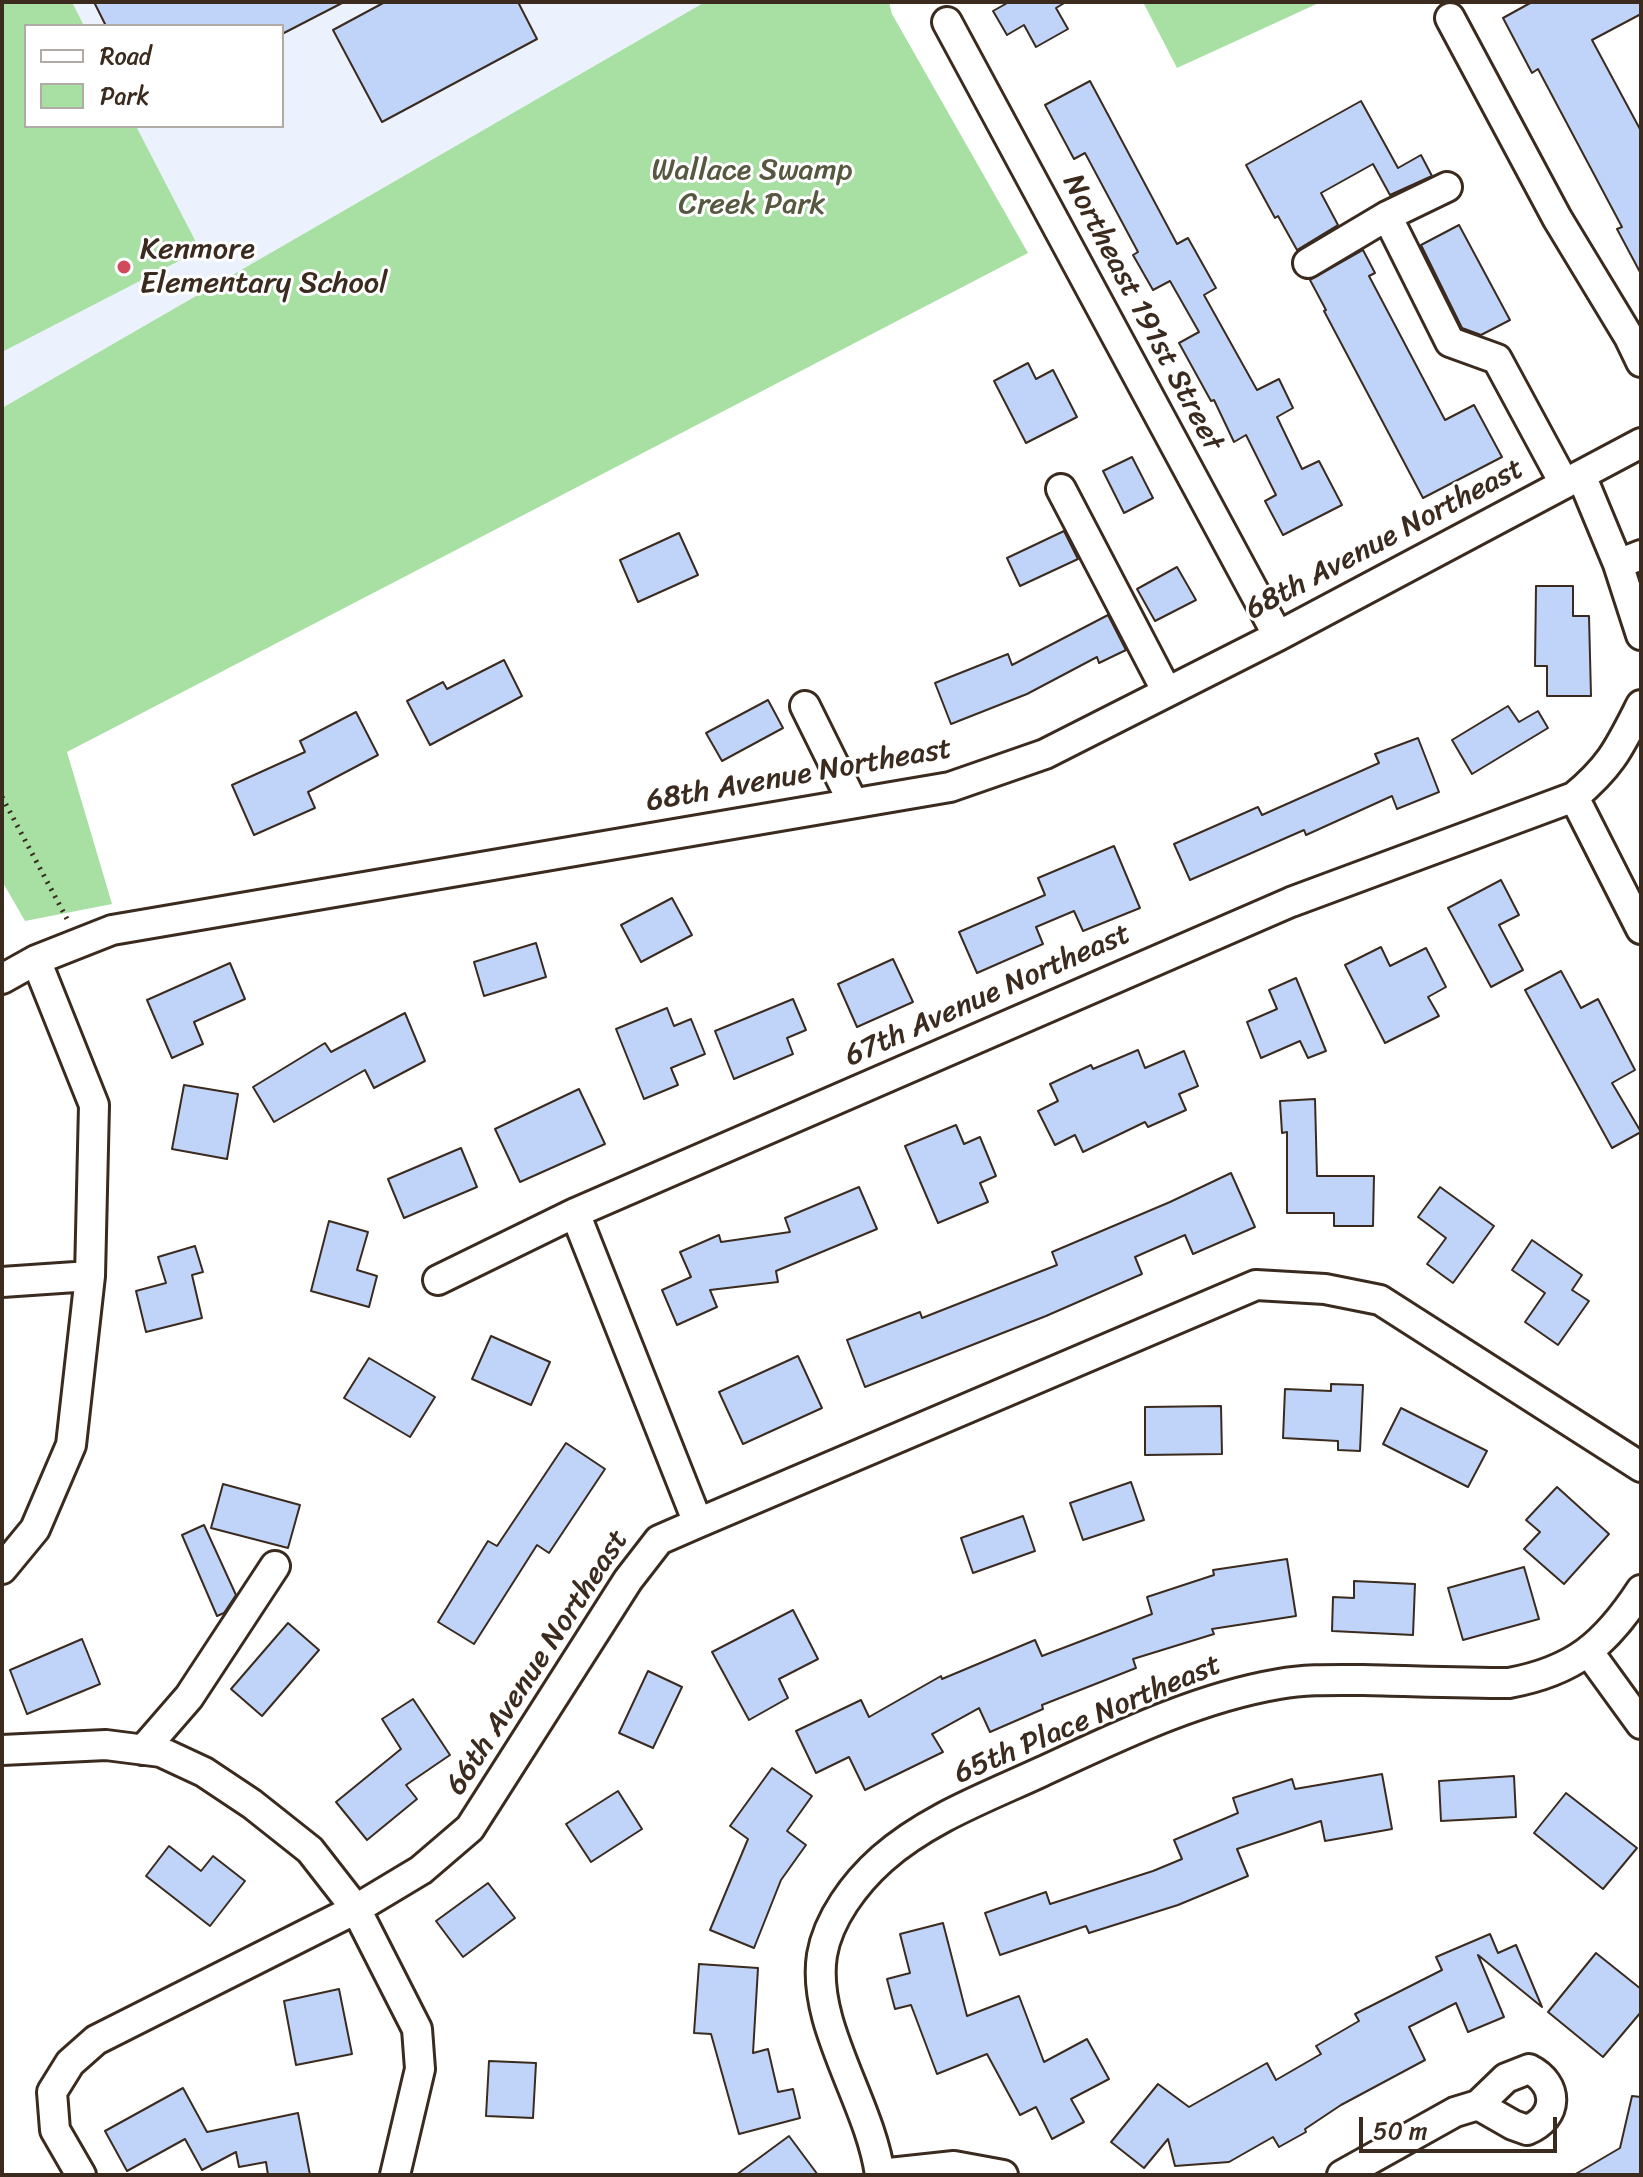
<!DOCTYPE html>
<html>
<head>
<meta charset="utf-8">
<style>
  body { margin:0 }
  #map { position:relative; width:1643px; height:2177px; overflow:hidden; background:#fff; font-family:Sriracha,sans-serif }
  canvas { display:block }
  .frame { position:absolute; inset:0; border:4px solid #3b2a1e; pointer-events:none }
  .legend { position:absolute; left:24px; top:24px; width:260px; height:104px; box-sizing:border-box; background:#fff; border:2px solid #b1aaa5; margin:0; padding:10px 14px; list-style:none; font-size:24px; color:#3b2a1e }
  .legend li { display:flex; align-items:center; gap:16px; height:40px }
  .legend b { width:40px; border:2px solid #b1aaa5 }
  .scale { position:absolute; left:1359px; top:2117px; width:198px; height:36px; box-sizing:border-box; border:4px solid #3b2a1e; border-top:0; padding-left:10px; font-size:24px; line-height:28px; white-space:nowrap; color:#3b2a1e; -webkit-text-stroke:6px #fff; paint-order:stroke }
</style>
</head>
<body>
<div id="map">
<canvas width="1643" height="2177"></canvas>
<div class="frame"></div>
<ul class="legend">
<li><b style="height:10px;background:#fff"></b>Road</li>
<li><b style="height:22px;background:#a8e0a4"></b>Park</li>
</ul>
<div class="scale">50 m</div>
</div>
<script>
const g = document.querySelector('canvas').getContext('2d');
g.lineJoin = 'round';
function fillPath(path, color) { g.fillStyle = color; g.fill(path, 'evenodd'); }
function stroke(path, color, width, dash) { g.strokeStyle = color; g.lineWidth = width; g.lineCap = dash ? 'butt' : 'round'; g.setLineDash(dash || []); g.stroke(path); }
function drawText(font, color, halo, rows, align = 'center') {
  g.font = font + ' Sriracha,sans-serif'; g.lineWidth = 6; g.setLineDash([]); g.textBaseline = 'middle'; g.strokeStyle = halo; g.fillStyle = color; for (const [text, x, y, turn = 0] of rows) {
    g.save(); g.translate(x, y); g.rotate((+turn || 0) * Math.PI / 180); g.textAlign = isNaN(turn) ? turn : align; if (halo) g.strokeText(text, 0, 0); g.fillText(text, 0, 0); g.restore();
  }
}
const built = new Path2D(`
  M2 2H705L2 408ZM26 26H282V126H26Z`);
const green = new Path2D(`
  M2 2H72L84 26H26V126H136L200 250 2 352Z
  M705 2H889L892 14 1028 253 67 752 112 904 25 921 2 881V408Z
  M1143 2H1321L1177 68Z`);
const building = new Path2D(`
  M94 2H344L282 34V26H106Z
  M385 2H518L537 39 382 122 333 30Z
  M1009 2H1066L1056 8 1068 29 1036 47 1024 25 1007 35 993 11Z
  M1532 2H1641V14L1592 40 1641 131V274L1617 229 1622 227 1538 69 1532 73 1503 18Z
  M1090 81 1177 244 1188 238 1216 288 1204 295 1257 390 1279 379 1293 408 1277 417 1302 469 1319 461 1342 505 1283 535 1265 501 1276 495 1246 435 1234 442 1214 400 1211 401 1179 343 1199 332 1170 281 1153 290 1133 255 1138 252 1085 153 1074 159 1045 105Z
  M1361 101 1398 168 1421 155 1432 176 1390 195 1373 164 1321 193 1338 225 1297 250 1278 216 1275 218 1246 165Z
  M1459 225 1510 320 1481 335 1462 328 1421 245Z
  M1363 250 1375 273 1369 276 1445 420 1474 405 1502 457 1423 498 1324 311 1326 310 1310 280Z
  M1028 363 1036 379 1053 370 1077 417 1026 443 994 381Z
  M1132 457 1153 498 1124 513 1103 471Z
  M1064 531 1078 559 1020 586 1007 558Z
  M679 533 698 575 638 602 620 560Z
  M1177 567 1196 600 1155 621 1137 589Z
  M1536 586H1573V616H1589L1591 696H1547V666H1535Z
  M1108 615 1126 650 1099 663 1097 657 1027 694 951 724 935 683 1008 654 1012 665Z
  M504 660 522 696 430 745 407 701 443 682 447 689Z
  M768 700 783 728 722 761 706 733Z
  M1508 706 1519 722 1538 711 1548 728 1472 774 1452 740Z
  M356 712 378 755 308 792 315 808 254 835 232 785 305 752 300 741Z
  M1418 738 1439 792 1397 809 1392 796 1306 835 1304 830 1190 880 1174 844 1258 807 1262 815 1379 763 1375 754Z
  M1114 846 1140 908 1083 931 1074 911 1036 927 1043 944 977 973 959 932 1045 895 1038 878Z
  M1501 880 1519 915 1499 925 1523 970 1491 987 1448 908Z
  M672 898 692 935 641 962 621 925Z
  M536 943 546 977 484 996 474 962Z
  M1381 947 1390 966 1426 948 1446 987 1428 997 1439 1016 1385 1043 1345 965Z
  M893 959 913 1002 857 1027 838 984Z
  M230 963 245 999 194 1022 203 1044 172 1058 147 1000Z
  M1561 971 1581 1008 1598 999 1635 1070 1612 1083 1641 1132 1612 1148 1525 990Z
  M1296 978 1326 1051 1308 1058 1300 1041 1261 1058 1247 1022 1277 1009 1269 990Z
  M793 999 806 1030 787 1038 793 1054 734 1079 715 1031Z
  M667 1008 674 1026 691 1019 705 1054 671 1068 678 1085 644 1099 616 1029Z
  M405 1013 425 1061 374 1088 365 1070 274 1122 253 1087 325 1043 331 1052Z
  M1138 1050 1145 1068 1184 1051 1198 1086 1179 1094 1186 1110 1148 1127 1145 1122 1083 1152 1075 1135 1055 1145 1038 1111 1058 1101 1050 1084 1091 1065 1093 1069Z
  M184 1085 238 1094 227 1159 172 1149Z
  M579 1089 605 1144 520 1182 495 1129Z
  M1315 1099 1317 1176H1374L1373 1226H1334V1213H1287V1132L1282 1133 1280 1101Z
  M956 1125 964 1144 980 1137 996 1176 980 1183 988 1202 938 1223 905 1146Z
  M461 1148 477 1187 404 1218 388 1179Z
  M1231 1173 1255 1227 1193 1254 1185 1235 1135 1257 1142 1274 1046 1316 865 1387 847 1340 920 1312 922 1318 1057 1265 1052 1252 1170 1202Z
  M859 1187 877 1229 776 1271 778 1282 710 1290 717 1307 677 1325 662 1290 691 1277 680 1252 719 1235 721 1242 790 1232 785 1218Z
  M1440 1187 1494 1226 1453 1283 1427 1264 1446 1238 1418 1217Z
  M329 1221 368 1232 357 1270 377 1276 369 1307 311 1291Z
  M1532 1240 1582 1275 1572 1290 1589 1301 1558 1345 1525 1322 1545 1293 1512 1270Z
  M195 1246 203 1272 192 1275 202 1318 146 1332 136 1291 166 1283 158 1257Z
  M491 1336 550 1362 531 1405 472 1379Z
  M798 1356 822 1408 743 1444 719 1392Z
  M369 1358 435 1397 410 1437 344 1398Z
  M1331 1384 1363 1385 1360 1451 1338 1450V1441L1283 1438 1285 1389 1331 1391Z
  M1221 1406 1222 1454 1145 1455V1407Z
  M1401 1408 1487 1451 1468 1487 1383 1444Z
  M566 1443 605 1469 549 1553 537 1545 474 1644 438 1622 488 1541 497 1546Z
  M1131 1482 1144 1520 1083 1540 1070 1503Z
  M223 1484 300 1505 288 1548 211 1528Z
  M1557 1487 1609 1534 1564 1584 1524 1549 1540 1532 1526 1520Z
  M1023 1516 1035 1551 973 1573 961 1538Z
  M204 1525 236 1595 224 1613 217 1616 182 1535Z
  M1287 1559 1296 1616 1212 1629 1214 1634 1133 1659 1136 1668 1042 1705 1043 1709 990 1732 979 1708 932 1734 943 1752 865 1790 849 1757 816 1773 796 1731 861 1700 869 1717 941 1676 942 1679 1035 1640 1042 1656 1152 1614 1147 1597 1214 1575 1213 1570Z
  M1524 1567 1539 1619 1463 1640 1448 1588Z
  M1354 1581 1415 1584 1413 1635 1332 1631 1333 1597 1354 1598Z
  M793 1610 818 1659 779 1679 788 1698 749 1720 712 1652Z
  M288 1623 319 1650 262 1716 231 1689Z
  M82 1639 100 1684 27 1714 10 1670Z
  M648 1671 682 1687 653 1748 619 1733Z
  M413 1699 450 1755 406 1785 417 1799 367 1840 336 1802 401 1749 382 1719Z
  M772 1768 812 1796 787 1831 806 1845 781 1880 754 1948 710 1930 748 1839 730 1826Z
  M1382 1774 1392 1829 1325 1841 1321 1821 1237 1849 1248 1876 1178 1905 1089 1933 1086 1926 1000 1955 985 1913 1046 1892 1050 1904 1153 1871 1182 1859 1174 1840 1238 1813 1233 1798 1292 1779 1295 1789Z
  M1514 1776 1516 1817 1441 1821 1439 1781Z
  M618 1791 642 1829 591 1862 566 1824Z
  M1566 1793 1637 1848 1603 1889 1534 1833Z
  M169 1846 201 1871 213 1856 245 1881 210 1926 146 1876Z
  M488 1883 515 1918 463 1957 436 1921Z
  M943 1923 967 2016 1019 1996 1044 2062 1087 2039 1109 2079 1071 2099 1084 2122 1052 2139 1036 2107 1020 2115 987 2054 937 2074 911 2005 895 2009 887 1979 910 1973 900 1934Z
  M1490 1934 1498 1953 1516 1945 1542 2007 1478 1955 1504 2017 1468 2032 1456 2003 1409 2027 1425 2060 1341 2105 1305 2129 1306 2132 1279 2147 1273 2137 1229 2162 1175 2166 1168 2139 1144 2168 1111 2142 1158 2084 1189 2107 1267 2063 1276 2080 1321 2054 1316 2046 1359 2021 1355 2014 1442 1970 1436 1957Z
  M1596 1953 1641 1989V2012L1603 2057 1548 2012Z
  M699 1964 758 1968 753 2053 768 2049 778 2092 793 2089 800 2118 739 2134 711 2034 694 2033Z
  M339 1989 352 2054 296 2065 284 2001Z
  M489 2061 536 2063 533 2118 486 2116Z
  M183 2088 207 2132 298 2113 310 2175H268L266 2162 239 2167 236 2152 202 2170 185 2139 127 2171 105 2131Z
  M1632 2096 1641 2097V2175H1574L1620 2148Z
  M789 2136 818 2175H736Z`);
const path = new Path2D(`
  M2 797 67 919`);
const minor = new Path2D(`
  M1450 18 1557 218 1629 337 1641 362
  M947 22 1278 636
  M1387 216 1450 342 1497 359 1564 483
  M1308 263 1387 216 1447 187
  M1581 475 1618 564 1641 635
  M1061 489 1167 692
  M1618 564 1641 555
  M805 706 853 803
  M1574 797 1641 929
  M2 979 36 960 112 930 950 787 1045 754 1278 636 1641 443
  M575 1213 698 1523
  M438 1280 575 1213 1291 902 1574 797C1612 765 1619 748 1641 705
  M2 1282 90 1276
  M2 1569 35 1529 71 1445 90 1276 94 1105 36 960
  M1588 1651 1641 1724
  M2 1750 106 1745 161 1752 204 1772 252 1804 310 1850 356 1909 417 2029 420 2069 395 2175
  M143 1750 189 1697 275 1566
  M880 2174 954 2166 1003 2175
  M81 2175 55 2130 52 2092 70 2063 96 2040 356 1909 421 1870 470 1828 628 1580 659 1540 698 1523 1256 1285 1325 1289 1380 1300 1641 1467
  M880 2175C870 2102 811 2025 822 1955 828 1919 855 1883 882 1859 927 1819 987 1797 1041 1772 1117 1737 1196 1698 1279 1684 1307 1679 1335 1680 1363 1680 1412 1681 1460 1683 1509 1683 1574 1671 1605 1645 1641 1590
  M1342 2175 1455 2112 1478 2105 1506 2078 1529 2069C1559 2084 1559 2117 1527 2130L1513 2125 1478 2105`);
const markers = [
  [124,267,8,"#d1495b"]
];
const parkNames = [
  ["Wallace Swamp",752,171],
  ["Creek Park",752,205]
];
const poiNames = [
  ["Kenmore",140,250],
  ["Elementary School",140,284]
];
const streetNames = [
  ["Northeast 191st Street",1142,313,62],
  ["68th Avenue Northeast",1385,540,-28],
  ["68th Avenue Northeast",799,776,-10],
  ["67th Avenue Northeast",988,996,-24],
  ["66th Avenue Northeast",538,1663,-57],
  ["65th Place Northeast",1088,1720,-23]
];
fillPath(built, '#ecf2fd');
fillPath(green, '#a8e0a4');
fillPath(building, '#c0d3f8');
stroke(building, '#3b2a1e', 2);
stroke(minor, '#3b2a1e', 34);
stroke(path, '#3b2a1e', 5, [2, 6]);
stroke(minor, '#fff', 28);
for (const [x, y, r, color] of markers) { const dot = new Path2D(); dot.arc(x, y, r, 0, 2 * Math.PI); g.fillStyle = color; g.fill(dot); stroke(dot, '#fff', 3); }
drawText('30px', '#565840', '#fff', parkNames);
drawText('30px', '#3b2a1e', '#fff', poiNames, 'left');
drawText('30px', '#3b2a1e', '#fff', streetNames);
</script>
</body>
</html>
